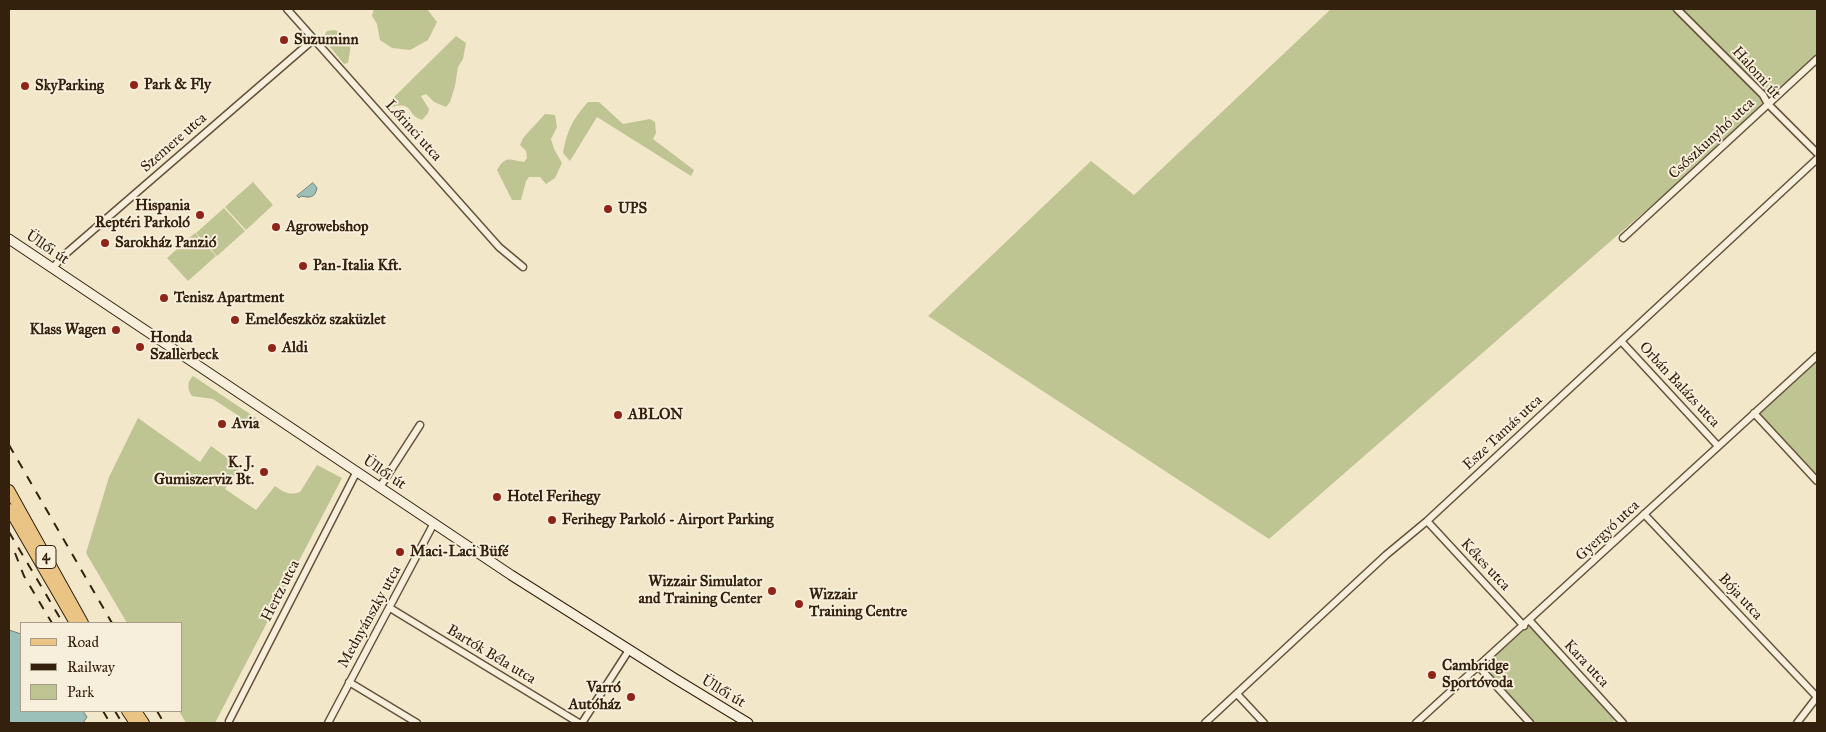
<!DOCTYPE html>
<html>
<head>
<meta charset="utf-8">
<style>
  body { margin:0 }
  #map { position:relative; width:1826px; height:732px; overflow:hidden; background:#f2e7c8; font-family:"IM FELL Great Primer",serif }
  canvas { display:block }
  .frame { position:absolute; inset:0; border:10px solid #33200d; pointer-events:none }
  .legend { position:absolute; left:20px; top:622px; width:162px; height:90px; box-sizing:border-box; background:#f7efdb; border:1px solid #a99c89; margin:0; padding:6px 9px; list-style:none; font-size:15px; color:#33200d }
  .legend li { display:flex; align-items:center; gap:10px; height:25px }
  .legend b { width:25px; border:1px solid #a99c89 }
</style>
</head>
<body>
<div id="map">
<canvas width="1826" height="732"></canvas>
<div class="frame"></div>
<ul class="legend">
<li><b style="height:6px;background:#e9c484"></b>Road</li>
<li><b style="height:6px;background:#33200d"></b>Railway</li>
<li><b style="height:14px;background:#bfc493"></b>Park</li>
</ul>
</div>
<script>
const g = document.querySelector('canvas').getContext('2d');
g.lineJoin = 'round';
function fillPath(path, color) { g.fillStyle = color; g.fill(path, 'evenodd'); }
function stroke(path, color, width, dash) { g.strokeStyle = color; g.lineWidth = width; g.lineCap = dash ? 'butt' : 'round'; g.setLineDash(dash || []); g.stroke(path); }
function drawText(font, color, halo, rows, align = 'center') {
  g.font = font + ' "IM FELL Great Primer",serif'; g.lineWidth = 4; g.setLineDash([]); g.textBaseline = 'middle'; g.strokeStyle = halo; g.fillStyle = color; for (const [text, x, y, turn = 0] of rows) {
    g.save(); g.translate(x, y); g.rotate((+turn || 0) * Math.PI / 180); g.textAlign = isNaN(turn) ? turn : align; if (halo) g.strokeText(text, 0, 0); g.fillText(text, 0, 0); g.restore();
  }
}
const green = new Path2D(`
  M374 9H427L437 22 428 40 410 50 392 48 380 40 377 24 372 16Z
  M1331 9H1817V59L1768 104 1269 539 928 316 1091 161 1134 195Z
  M334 30C355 37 351 46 348 63L344 64 326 42 327 38 325 34 327 31Z
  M456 36 466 43 463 59 458 67 455 86 450 102 446 107 434 102 426 94 421 96 429 109 428 113 422 120C406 115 414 101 392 107L387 104Z
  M588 102H599L623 124 650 119 655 122 656 133 653 139 694 170 691 176 597 117 570 161 563 153C567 130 573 119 588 102Z
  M545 114 555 115 557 127 551 139 554 149 562 163 555 178 546 184 540 177H529L526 181 521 200H512L497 170C506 155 509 160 524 162L527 158 526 151 520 145 523 138Z
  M253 182 273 205 246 230 225 207Z
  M224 208 245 231 217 256 196 233Z
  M195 233 216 256 188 281 167 258Z
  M1817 356V481L1754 413Z
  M193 376 262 422 254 428 243 426 238 421 239 416 213 399 192 396C187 389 187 382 193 376Z
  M138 418 200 462 211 446 240 467 225 489 256 510 275 486C283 492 290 496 300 492L317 465 342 478 215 723H186L179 711H181V623H127L86 553 109 477Z
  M1530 621 1618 717 1612 723H1530L1479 667Z`);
const water = new Path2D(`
  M313 183 317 188C315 198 310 198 301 196L299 198 297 196Z
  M9 630 21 634V711H83L87 717 83 723H9Z`);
const minor = new Path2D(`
  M287 9 499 247 523 267
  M1677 9 1763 95 1768 104 1817 153
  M1623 238 1817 59
  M53 268 62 257 314 39
  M1621 341 1718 446
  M1754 413 1817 481
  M380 487 420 425
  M1644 514 1817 697
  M1427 521 1524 626
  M390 608 579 723
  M1530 621 1623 723
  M1479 667 1530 723
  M349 682 417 723
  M1237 694 1264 723
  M229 721 357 471
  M328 723 434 523
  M582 723 629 650
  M1205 723 1386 555 1427 521 1817 159
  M1416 723 1817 356
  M1797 723 1817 697`);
const secondary = new Path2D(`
  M9 239 511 575 674 678 748 723`);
const primary = new Path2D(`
  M9 490 83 623
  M9 509 75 623
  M127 711 135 723
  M136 711 144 723`);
const rail = new Path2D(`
  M9 445 112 623
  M9 532 63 623
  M15 553 24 576 52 623
  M103 711 110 723
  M115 711 122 723
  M157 711 164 723`);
const markers = [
  [284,40,5,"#8f2418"],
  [134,85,5,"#8f2418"],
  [25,86,5,"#8f2418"],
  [608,209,5,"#8f2418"],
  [200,215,5,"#8f2418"],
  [276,227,5,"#8f2418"],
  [105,243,5,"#8f2418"],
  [303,266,5,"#8f2418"],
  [164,298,5,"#8f2418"],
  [235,320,5,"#8f2418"],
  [116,330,5,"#8f2418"],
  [140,347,5,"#8f2418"],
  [272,348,5,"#8f2418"],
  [618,415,5,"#8f2418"],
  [222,424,5,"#8f2418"],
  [264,472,5,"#8f2418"],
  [497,497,5,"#8f2418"],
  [552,520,5,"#8f2418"],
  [400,552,5,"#8f2418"],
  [772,591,5,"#8f2418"],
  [799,604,5,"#8f2418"],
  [1432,675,5,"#8f2418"],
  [631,697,5,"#8f2418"]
];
const shields = [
  [46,557,20]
];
const shieldNames = [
  ["4",46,557]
];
const poiNames = [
  ["Suzuminn",294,40],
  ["Park & Fly",144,85],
  ["SkyParking",35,86],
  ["Hispania",190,206,"right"],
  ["Reptéri Parkoló",190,223,"right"],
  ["UPS",618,209],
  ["Agrowebshop",286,227],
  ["Sarokház Panzió",115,243],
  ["Pan-Italia Kft.",313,266],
  ["Tenisz Apartment",174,298],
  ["Emelőeszköz szaküzlet",245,320],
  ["Klass Wagen",106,330,"right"],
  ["Honda",150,338],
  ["Szallerbeck",150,355],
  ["Aldi",282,348],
  ["ABLON",628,415],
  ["Avia",232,424],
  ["K. J.",254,463,"right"],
  ["Gumiszerviz Bt.",254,480,"right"],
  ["Hotel Ferihegy",507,497],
  ["Ferihegy Parkoló - Airport Parking",562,520],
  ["Maci-Laci Büfé",410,552],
  ["Wizzair Simulator",762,582,"right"],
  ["and Training Center",762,599,"right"],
  ["Wizzair",809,595],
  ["Training Centre",809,612],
  ["Cambridge",1442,666],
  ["Sportóvoda",1442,683],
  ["Varró",621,688,"right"],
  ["Autóház",621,705,"right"]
];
const streetNames = [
  ["Halomi út",1756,73,48],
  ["Lőrinci utca",413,131,48],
  ["Csőszkunyhó utca",1712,139,-43],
  ["Szemere utca",174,143,-41],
  ["Üllői út",47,248,34],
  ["Orbán Balázs utca",1679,385,47],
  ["Esze Tamás utca",1503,433,-43],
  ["Üllői út",384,473,34],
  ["Gyergyó utca",1608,531,-43],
  ["Kékes utca",1485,565,47],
  ["Hertz utca",281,591,-63],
  ["Bója utca",1740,597,47],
  ["Mednyánszky utca",370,617,-61],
  ["Bartók Béla utca",491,655,31],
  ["Kara utca",1586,664,47],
  ["Üllői út",723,692,31]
];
fillPath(green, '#bfc493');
fillPath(water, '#9bbfb9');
stroke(water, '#717f74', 1);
stroke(minor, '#63523c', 9);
stroke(secondary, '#33200d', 11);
stroke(primary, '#33200d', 12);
stroke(minor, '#f7efdb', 6);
stroke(secondary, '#f7efdb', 9);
stroke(primary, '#e9c484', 10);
stroke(rail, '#33200d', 2, [9, 9]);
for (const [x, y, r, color] of markers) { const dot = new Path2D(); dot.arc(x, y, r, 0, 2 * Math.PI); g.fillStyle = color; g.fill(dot); stroke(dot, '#f7efdb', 2); }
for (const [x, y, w] of shields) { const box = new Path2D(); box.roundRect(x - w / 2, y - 11.5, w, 23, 4); g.fillStyle = '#f7efdb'; g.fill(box); stroke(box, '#33200d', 1); }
drawText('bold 14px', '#33200d', null, shieldNames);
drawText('bold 15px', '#33200d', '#f7efdb', poiNames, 'left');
drawText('15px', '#33200d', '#f7efdb', streetNames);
</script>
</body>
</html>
